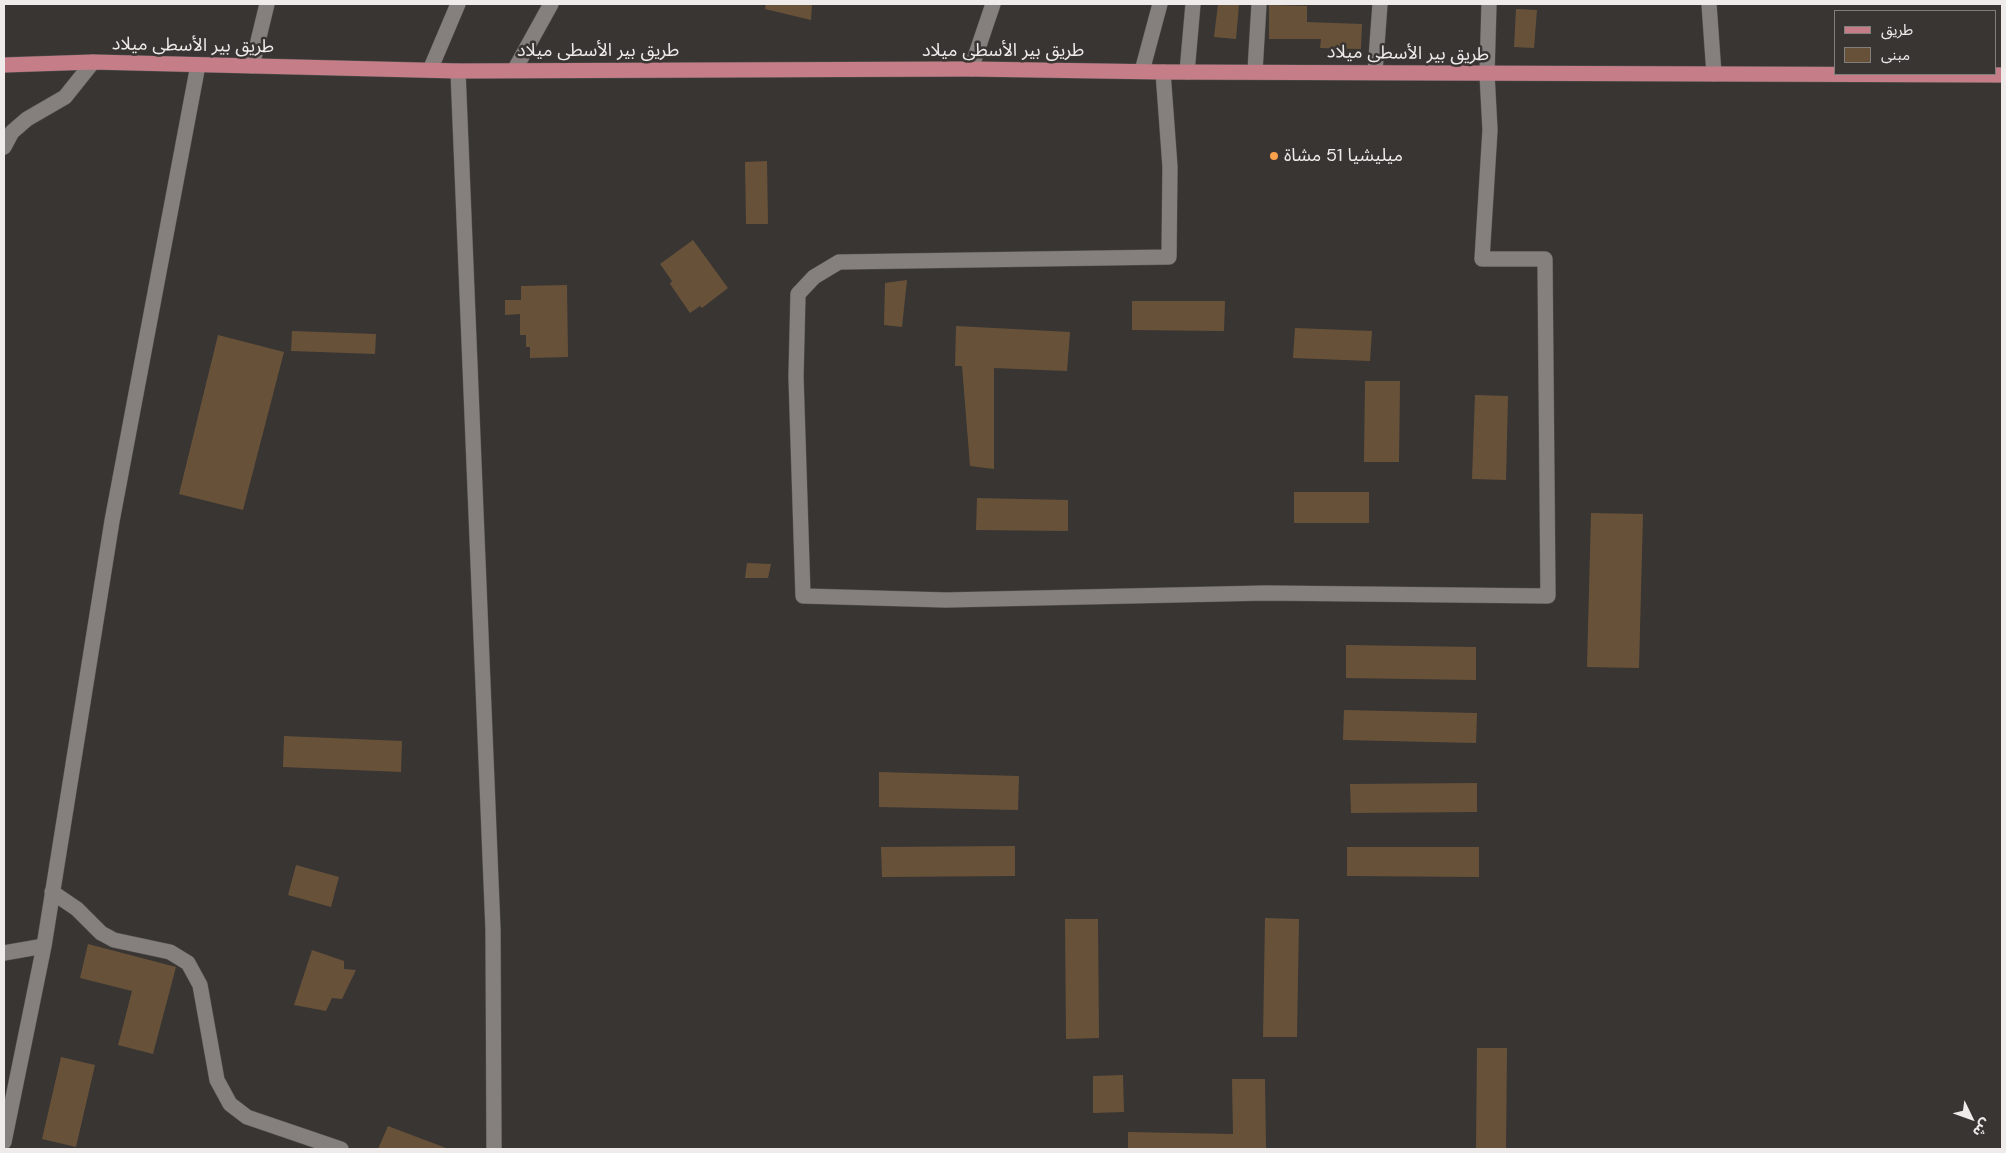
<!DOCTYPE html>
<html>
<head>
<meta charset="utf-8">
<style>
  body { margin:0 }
  #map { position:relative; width:2006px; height:1153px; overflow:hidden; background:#393533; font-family:"DM Sans","Noto Sans Arabic",sans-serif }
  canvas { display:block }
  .frame { position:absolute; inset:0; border:5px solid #eeebea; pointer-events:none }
  .legend { position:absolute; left:1834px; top:10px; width:162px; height:65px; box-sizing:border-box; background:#393533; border:1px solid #817e7c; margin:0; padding:6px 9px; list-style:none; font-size:15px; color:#eeebea }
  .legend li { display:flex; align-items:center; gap:10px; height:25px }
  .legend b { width:25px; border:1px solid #817e7c }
  .north { position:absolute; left:1946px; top:1093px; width:50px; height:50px; -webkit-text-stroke:4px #393533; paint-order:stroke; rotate:132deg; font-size:14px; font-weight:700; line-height:20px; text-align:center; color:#eeebea }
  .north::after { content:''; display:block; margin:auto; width:18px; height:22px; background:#eeebea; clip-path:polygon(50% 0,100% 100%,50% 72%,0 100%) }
</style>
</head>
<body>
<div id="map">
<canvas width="2006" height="1153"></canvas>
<div class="frame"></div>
<ul class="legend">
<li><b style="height:6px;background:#c57e88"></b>طريق</li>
<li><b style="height:14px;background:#675239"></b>مبنى</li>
</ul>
<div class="north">ش</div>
</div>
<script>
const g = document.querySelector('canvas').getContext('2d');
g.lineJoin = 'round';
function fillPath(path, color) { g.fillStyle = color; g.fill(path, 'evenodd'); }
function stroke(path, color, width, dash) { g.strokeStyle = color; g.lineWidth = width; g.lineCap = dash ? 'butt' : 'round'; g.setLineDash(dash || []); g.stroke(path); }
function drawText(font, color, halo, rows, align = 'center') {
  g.font = font + ' "DM Sans","Noto Sans Arabic",sans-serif'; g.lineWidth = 5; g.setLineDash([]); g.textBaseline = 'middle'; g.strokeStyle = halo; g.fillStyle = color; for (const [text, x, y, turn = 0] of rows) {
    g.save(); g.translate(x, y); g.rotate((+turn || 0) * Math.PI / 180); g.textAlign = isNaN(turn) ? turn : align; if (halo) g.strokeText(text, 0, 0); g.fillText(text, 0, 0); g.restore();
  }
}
const building = new Path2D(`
  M766 4H812L811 20 765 9Z
  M1218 4 1239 5 1236 39 1214 37Z
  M1269 5 1307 6V22L1362 24 1361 49 1320 48 1321 39H1269Z
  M1516 9 1537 10 1534 48 1514 47Z
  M767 161 768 224H746L745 162Z
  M693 240 728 288 702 308 700 306 690 313 670 284 672 281 660 264Z
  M907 280 902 327 884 325 885 283Z
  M567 285 568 357 530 358V347H526V335H520V314L505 315V300H521V286Z
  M1132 301H1225L1224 331 1132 330Z
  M956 326 1070 332 1067 371 994 368V469L970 466 962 366H955Z
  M1295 328 1372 331 1370 361 1293 358Z
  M292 331 376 334 375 354 291 351Z
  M218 335 284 352 243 510 179 494Z
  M1365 381H1400L1399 462H1364Z
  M1475 395 1508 396 1506 480 1472 479Z
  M1294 492H1369V523H1294Z
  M977 498 1068 500V531L976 530Z
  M1591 513 1643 514 1639 668 1587 667Z
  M747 563 771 564 768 578H745Z
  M1346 645 1476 647V680L1346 678Z
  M1344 710 1477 713 1476 743 1343 740Z
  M284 736 402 741 401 772 283 767Z
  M879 772 1019 776 1018 810 879 807Z
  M1477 783V812L1351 813 1350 784Z
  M1015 846V876L882 877 881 847Z
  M1347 847H1479V877L1347 876Z
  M296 865 339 877 331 907 288 895Z
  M1265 918 1299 919 1297 1037H1263Z
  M1065 919H1098L1099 1038 1066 1039Z
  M88 944 176 967 153 1054 118 1045 132 991 80 978Z
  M312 950 344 961V969L356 970 342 999 332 998 326 1011 294 1005Z
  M1477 1048H1507L1506 1149H1476Z
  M61 1057 95 1065 76 1147 42 1139Z
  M1123 1075 1124 1112 1093 1113V1076Z
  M1232 1079H1265L1266 1149H1128V1132L1233 1134Z
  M388 1126 446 1148V1149H378Z`);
const minor = new Path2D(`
  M1709 4 1714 74
  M252 66 267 4
  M515 69 551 4
  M971 69 993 4
  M430 70 458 4
  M458 71 493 930 494 1149
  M1142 71 1160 4
  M1255 71 1259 4
  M1163 72 1170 167 1169 257 839 262 814 277 798 294 796 377 803 596 946 600 1266 593 1548 596 1545 259H1482L1490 130 1487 74 1489 4
  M1187 72 1193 4
  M1375 72 1380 4
  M4 147 12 132 27 119 65 97 93 62
  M52 892 77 909 101 933 114 940 170 952 188 963 200 985 217 1080 230 1104 247 1117 341 1149
  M4 953 44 946
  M4 1142 44 946 112 521 198 65`);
const major = new Path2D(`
  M4 65 93 62 458 71 971 69 1163 72 2002 75`);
const markers = [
  [1274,156,5,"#f8a04b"]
];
const streetNames = [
  ["طريق بير الأسطى ميلاد",193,46,1],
  ["طريق بير الأسطى ميلاد",598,51],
  ["طريق بير الأسطى ميلاد",1003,51],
  ["طريق بير الأسطى ميلاد",1408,54,1]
];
const poiNames = [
  ["ميليشيا 51 مشاة",1284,156]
];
fillPath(building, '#675239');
stroke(minor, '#565351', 16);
stroke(major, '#565351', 16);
stroke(minor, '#85807e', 15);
stroke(major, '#c57e88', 15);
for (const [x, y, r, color] of markers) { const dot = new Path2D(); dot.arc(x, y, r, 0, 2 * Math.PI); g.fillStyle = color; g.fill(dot); stroke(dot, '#393533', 2); }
drawText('18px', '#eeebea', '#393533', streetNames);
drawText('18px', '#eeebea', '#393533', poiNames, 'left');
</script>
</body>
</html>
